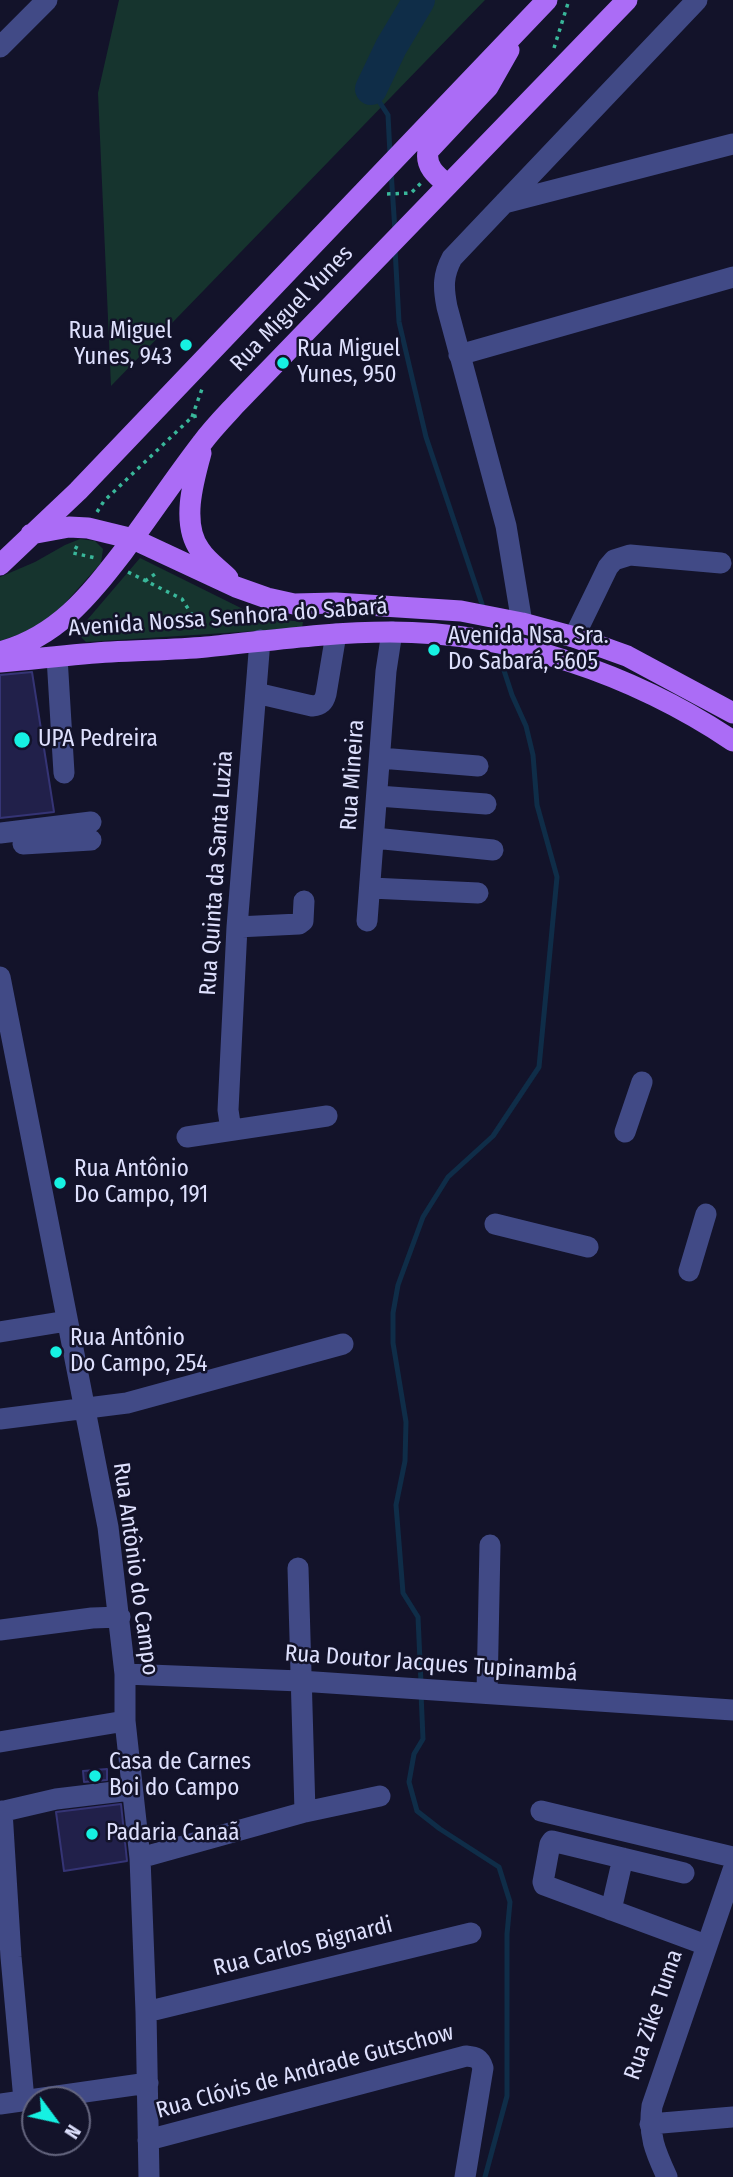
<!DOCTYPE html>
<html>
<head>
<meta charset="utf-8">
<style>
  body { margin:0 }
  #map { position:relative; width:733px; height:2177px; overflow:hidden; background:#13132a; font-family:"Fira Sans Condensed",sans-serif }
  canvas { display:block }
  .north { position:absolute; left:21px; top:2086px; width:70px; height:70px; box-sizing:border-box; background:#13132a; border:2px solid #64657e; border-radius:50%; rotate:123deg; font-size:19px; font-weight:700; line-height:28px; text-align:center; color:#dee0fd }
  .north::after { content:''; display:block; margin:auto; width:24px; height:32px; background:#16f1e2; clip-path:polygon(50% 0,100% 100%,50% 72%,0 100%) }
</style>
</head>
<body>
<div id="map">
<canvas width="733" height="2177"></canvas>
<div class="north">N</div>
</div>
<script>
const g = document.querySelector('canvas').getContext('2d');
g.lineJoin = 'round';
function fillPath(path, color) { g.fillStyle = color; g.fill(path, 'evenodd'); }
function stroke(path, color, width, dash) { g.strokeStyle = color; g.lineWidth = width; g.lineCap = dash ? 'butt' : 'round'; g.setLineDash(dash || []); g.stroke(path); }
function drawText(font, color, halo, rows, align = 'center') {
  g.font = font + ' "Fira Sans Condensed",sans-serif'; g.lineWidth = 5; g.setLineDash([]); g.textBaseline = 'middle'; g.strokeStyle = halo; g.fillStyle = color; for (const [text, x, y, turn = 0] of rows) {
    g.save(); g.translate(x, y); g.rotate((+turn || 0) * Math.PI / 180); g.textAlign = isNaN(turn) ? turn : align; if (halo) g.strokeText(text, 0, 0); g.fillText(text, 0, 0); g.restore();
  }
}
const green = new Path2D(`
  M119 0H485L111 386 98 93Z
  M80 539 95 541 103 549 101 563 57 612 31 630 0 641V577L35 562 65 545Z
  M140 558 247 611 267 618 303 622 302 628 86 642 80 636 82 626Z`);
const stream = new Path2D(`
  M371 89 388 115 390 154
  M391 171 395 231
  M395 248 399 322 426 437 484 610
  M421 1683 418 1617 403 1593 396 1505 405 1461 406 1422 393 1343V1313L398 1285 423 1217 448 1177 493 1136 539 1067 557 877 537 805 533 755 526 726 512 695 497 649
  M421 1693 423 1739 414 1754 409 1782 417 1811 440 1829 499 1867 510 1902 507 1934V2096L485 2177`);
const river = new Path2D(`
  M371 89 391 47 419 0`);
const building = new Path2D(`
  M32 672 54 812 0 818V675Z
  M107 1769V1780L84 1782 83 1771Z
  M121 1804 127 1861 64 1871 56 1812Z`);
const path = new Path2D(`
  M554 48 569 0
  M387 194 411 193 421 183
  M192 417 202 389
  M97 512 104 501 192 417 200 415
  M77 546 73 553 96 558
  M128 572 182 599 192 615 196 629
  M145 581 158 572`);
const minor = new Path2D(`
  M0 47 47 0
  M504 203 733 144
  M459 355 733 277
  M522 623 506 526 447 307C443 287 443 275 452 258L697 0
  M574 637 608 567 614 560 630 555 721 563
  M57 657 64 773
  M256 693 312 706C321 705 324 702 326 694L336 634
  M380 758 478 766
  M378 796 486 804
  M0 833 91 822
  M374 838 493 850
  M23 844 91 840
  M371 888 478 893
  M367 921 386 671 392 632
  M237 927 299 924 303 921 304 901
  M0 977 108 1527 125 1674V1721L140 1858 146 2012 149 2177
  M231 1130 228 1110 237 927 260 640
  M625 1132 642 1082
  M187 1137 327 1116
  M495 1224 588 1247
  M689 1271 706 1214
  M0 1332 67 1321
  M0 1419 127 1403 343 1344
  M298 1568 305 1812
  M0 1630 92 1618 120 1617
  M125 1674 300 1681 733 1710
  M487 1693 490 1545
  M0 1742 125 1721
  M2 1811 11 1957 24 2100
  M541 1811 733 1857
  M0 1812 56 1799 131 1790
  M140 1858 305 1812 380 1796
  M684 1873 552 1841 550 1844 543 1882 544 1885 706 1945
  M611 1910 623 1858
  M146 2012 471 1933
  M0 2104 148 2083
  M650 2124 733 2117
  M148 2140 466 2056C476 2057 480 2058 483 2068L465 2177
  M667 2177C655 2151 648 2135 652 2106L733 1870`);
const major = new Path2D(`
  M448 185C437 176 425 167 428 151L488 87 509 50
  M201 453C193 482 181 524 200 550 207 561 219 569 228 578
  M31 534 69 527 88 528 133 539 236 587 267 598 294 604 336 603 461 611 522 623 574 637 627 656 733 713
  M0 565 78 491 547 0
  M0 652C57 637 89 596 123 552 150 516 175 478 202 443 213 428 226 415 238 402L627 0
  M0 662C37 659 74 654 111 652 142 650 174 650 206 647 267 641 328 632 390 632 510 632 633 674 733 741`);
const markers = [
  [186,345,7,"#16f1e2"],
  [283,363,7,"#16f1e2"],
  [434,650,7,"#16f1e2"],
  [22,740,9,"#16f1e2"],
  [60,1183,7,"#16f1e2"],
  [56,1352,7,"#16f1e2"],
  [95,1776,7,"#16f1e2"],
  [92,1834,7,"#16f1e2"]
];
const streetNames = [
  ["Rua Miguel Yunes",292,309,-46],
  ["Avenida Nossa Senhora do Sabará",228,618,-4],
  ["Rua Mineira",353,775,-86],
  ["Rua Quinta da Santa Luzia",217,873,-86],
  ["Rua Antônio do Campo",135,1569,82],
  ["Rua Doutor Jacques Tupinambá",431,1664,4],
  ["Rua Carlos Bignardi",303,1947,-14],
  ["Rua Zike Tuma",654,2015,-71],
  ["Rua Clóvis de Andrade Gutschow",305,2072,-15]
];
const poiNames = [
  ["Rua Miguel",172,332,"right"],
  ["Yunes, 943",172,358,"right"],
  ["Rua Miguel",297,350],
  ["Yunes, 950",297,376],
  ["Avenida Nsa. Sra.",448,637],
  ["Do Sabará, 5605",448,663],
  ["UPA Pedreira",38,740],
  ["Rua Antônio",74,1170],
  ["Do Campo, 191",74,1196],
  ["Rua Antônio",70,1339],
  ["Do Campo, 254",70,1365],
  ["Casa de Carnes",109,1763],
  ["Boi do Campo",109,1789],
  ["Padaria Canaã",106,1834]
];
fillPath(green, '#16342e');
stroke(stream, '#0f2d48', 5);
stroke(river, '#0f2d48', 32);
fillPath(building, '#21204a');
stroke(building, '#353475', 2);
stroke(path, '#39b79a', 3.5, [3.5, 5]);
stroke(minor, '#414a86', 21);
stroke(major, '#ab6cf6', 21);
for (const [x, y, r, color] of markers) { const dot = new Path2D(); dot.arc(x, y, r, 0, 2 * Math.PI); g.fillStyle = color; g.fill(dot); stroke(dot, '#13132a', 2.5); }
drawText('23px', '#dee0fd', '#13132a', streetNames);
drawText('23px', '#dee0fd', '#13132a', poiNames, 'left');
</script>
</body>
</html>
